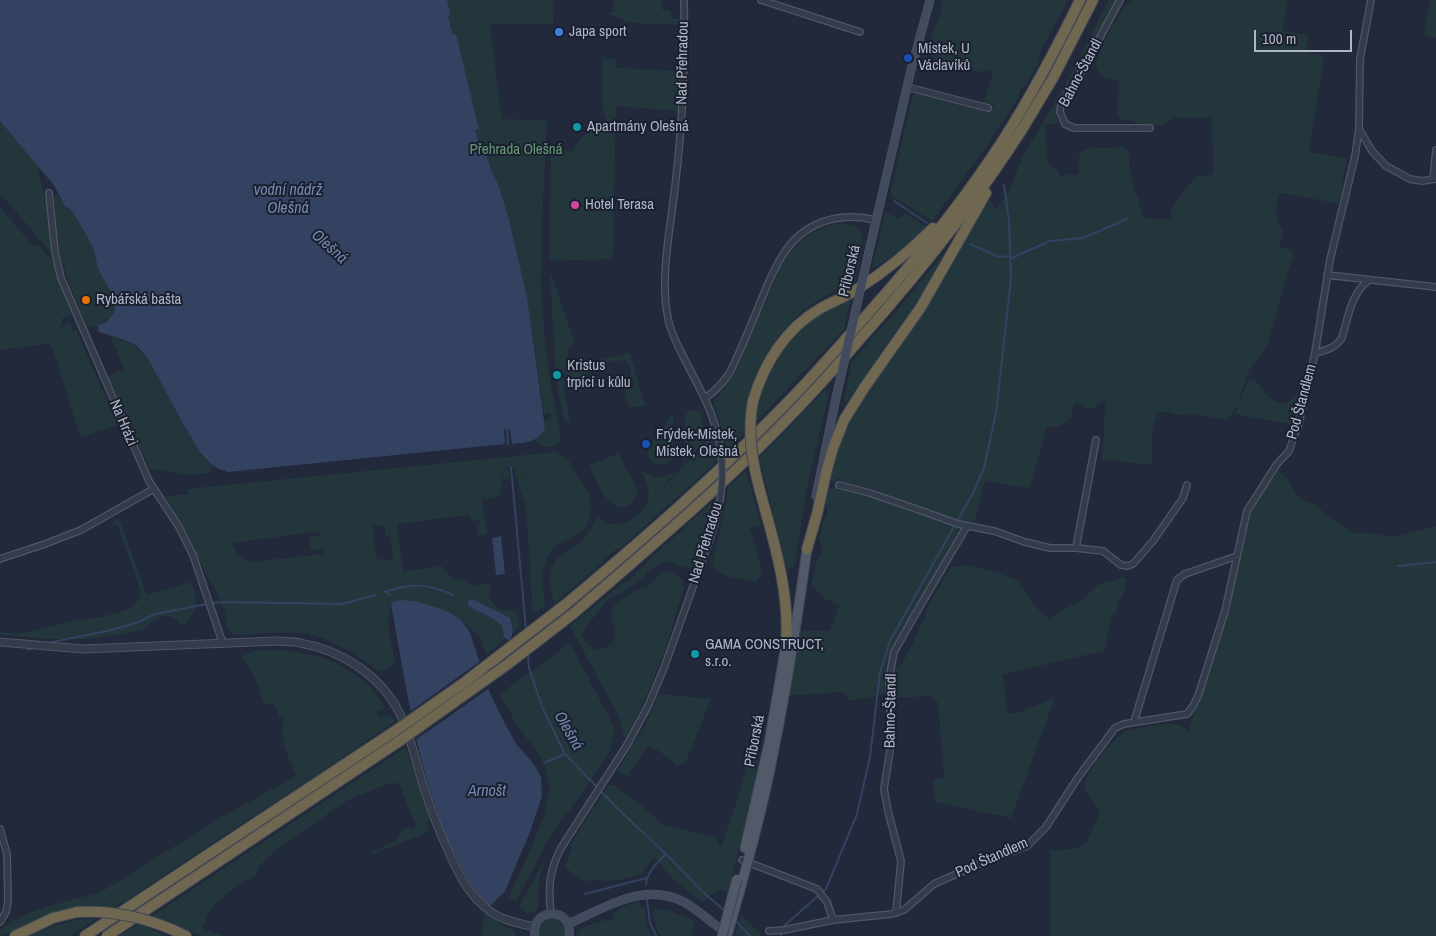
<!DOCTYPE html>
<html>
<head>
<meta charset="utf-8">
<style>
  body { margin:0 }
  #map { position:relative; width:1436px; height:936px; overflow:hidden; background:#21293a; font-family:"Archivo Narrow",sans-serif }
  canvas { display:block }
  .scale { position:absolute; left:1254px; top:30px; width:98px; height:22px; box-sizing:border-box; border:2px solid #afb6c6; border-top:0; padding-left:6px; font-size:15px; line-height:18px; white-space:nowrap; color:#afb6c6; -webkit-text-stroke:4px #1a202f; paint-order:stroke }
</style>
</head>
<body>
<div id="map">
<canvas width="1436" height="936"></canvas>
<div class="scale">100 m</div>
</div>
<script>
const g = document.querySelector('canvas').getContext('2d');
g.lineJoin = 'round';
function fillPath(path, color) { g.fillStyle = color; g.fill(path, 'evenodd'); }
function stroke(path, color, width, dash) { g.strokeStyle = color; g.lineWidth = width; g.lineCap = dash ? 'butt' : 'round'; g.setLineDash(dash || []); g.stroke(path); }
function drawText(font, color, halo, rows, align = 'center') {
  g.font = font + ' "Archivo Narrow",sans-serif'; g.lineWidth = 4; g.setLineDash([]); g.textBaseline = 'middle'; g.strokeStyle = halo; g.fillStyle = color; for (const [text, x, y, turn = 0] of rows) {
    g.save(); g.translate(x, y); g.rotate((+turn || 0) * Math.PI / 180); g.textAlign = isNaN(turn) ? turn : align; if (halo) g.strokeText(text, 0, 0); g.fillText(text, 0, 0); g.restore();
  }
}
const green = new Path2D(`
  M447 0H554L553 24H490L502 119 547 120 542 227 541 283 545 342 551 385 561 436C559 448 546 450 536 443V440C543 433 545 429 544 420L551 419 550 413 544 414 527 297 498 184 491 170 485 150 481 151 475 130 479 128 456 35H453L448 16 451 15Z
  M611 0H662V10H669V12H671L672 19H680L681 25C656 24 628 27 607 12H613L614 1Z
  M942 0H1068L1037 58 1040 60 1026 85 1021 89 1018 98 982 153 932 221 890 195C898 162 904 129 913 95L916 92 984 109 986 113 998 101 990 106 984 104 993 70C984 73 975 72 966 67 964 66 962 64 960 63 954 61 947 66 941 63 918 54 936 31 940 16 942 11 941 5 942 0Z
  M1109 0H1118L1071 86 1057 108 1056 116 1059 123 1045 125 1048 164 1058 170 1061 177 1067 175H1076L1079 171C1077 162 1078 155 1084 149L1123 147 1129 151 1130 155 1129 165 1133 187 1138 198 1142 214 1146 219H1171V209L1192 181 1197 177 1213 174 1212 120 1209 118H1175L1164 125H1152L1140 124 1131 120H1123L1118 117 1117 112 1119 81C1113 78 1106 82 1101 76 1099 74 1097 69 1096 65 1096 55 1115 21 1122 11 1125 6 1129 3 1133 0H1288L1283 25 1284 31 1308 35 1306 52 1324 56 1309 152 1345 158 1347 160 1340 199 1338 203H1336L1281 193 1279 194C1278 200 1275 208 1276 214 1278 228 1288 229 1279 245L1280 247 1292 250 1293 258 1290 265 1269 340 1265 350 1250 368 1239 399H1240L1248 381 1254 380C1264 389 1271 405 1287 403L1295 397 1298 390 1303 391 1296 425 1234 414 1238 407 1236 406 1229 418 1226 420 1196 414 1177 415 1169 412H1163L1158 414 1154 422 1152 433V463L1150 465 1102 459 1104 429 1105 402 1101 401 1093 409 1086 408 1081 404 1074 403 1071 417 1060 427H1047L1030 488 985 481 974 524 959 522 928 509 866 487 842 483 838 477 836 482 829 480 843 435 854 413 876 378 917 322 990 199 996 209 1009 191 1021 160 1068 79Z
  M1430 0H1436V38L1424 35Z
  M602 59H616V68L679 71 678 111 616 106 613 259 549 261 551 150 572 151C581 137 589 129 606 126V119L603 112Z
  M0 121 39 166 40 182 47 204 52 254 7 201 0 194Z
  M57 194 65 206 69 209 75 216 93 247 98 269 113 296 115 312C105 323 102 326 87 327L68 281 59 249 54 196Z
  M0 207 34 247 37 243 56 264 58 279 74 314 65 318H62V323L59 328 70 323 72 331 65 335 76 330 118 425 80 437 55 355 50 343 47 344 0 350Z
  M885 212 899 219 905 213 927 227 908 246 872 269Z
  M841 223C846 224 853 224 857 227 869 236 858 268 855 281 842 288 829 293 817 301 773 329 744 381 744 434L726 452 720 422 714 407V401L726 386 737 368 780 268 787 256 797 244 809 234 829 226Z
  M946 250 920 297 846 403 844 400 852 361 893 315Z
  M550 274 552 276 574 341 573 345 567 348 571 365 630 353 645 405 629 408 624 391 634 387 629 364 625 360 611 362 589 370 584 381 579 387 570 383 564 373 555 366Z
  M852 294 844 329 756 422C761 376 782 338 821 311 830 304 842 300 852 294Z
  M110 335 135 346 148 360 183 425 200 452 213 467 210 473 186 475 150 469 108 376 124 369Z
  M555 370 562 374 565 384 563 385 570 421 565 422 557 388Z
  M825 390 829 394 808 482 794 567 787 569 759 458Z
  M693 410 699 411 702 415 704 442 682 465 685 454 684 432 686 431V425H684C685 417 685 412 693 410Z
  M673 413V455L668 463C656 468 646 461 648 448Z
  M711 430 717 461 621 548C613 550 607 556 602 563L555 603C547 587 547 565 563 553 569 548 577 546 582 540 589 534 593 526 597 517 602 519 606 523 611 524 615 525 623 523 626 522 632 520 635 517 639 513 654 500 649 486 641 470 655 479 660 479 675 472L660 491 699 450 705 442 706 431Z
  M555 452 569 461 590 496 591 511 587 526 579 533 561 543 554 548 547 559 542 573 545 606 533 614 526 507 519 488 518 479 528 477 516 478 514 467H508L510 479 503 480 502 474H501L502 482 500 496 482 500 487 535H477V527L480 524V520L473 521 469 515 397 524 403 572 442 566 454 580 462 579 469 585 490 584V597L484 596 490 599 499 609 517 612 520 627 486 655 481 638 461 620 449 612 419 602H392C384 619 392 643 395 661L392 665 379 672C360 656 325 634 300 633 278 632 256 634 234 635L227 626 225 612 216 590 207 577 189 536 165 496 188 494 187 489ZM373 526H385V536H390L393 560 376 559ZM320 531V536L309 537 310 550 322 549 323 554 249 562 236 552 232 543Z
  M620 453C622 466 638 483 637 493 636 498 633 503 629 506 609 516 595 478 589 465Z
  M1279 470 1288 479 1294 491 1302 500 1317 505 1322 511 1329 516 1339 525 1345 526 1354 533H1369L1392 537 1436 526V936H1050V851L1076 848 1086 844 1100 812C1097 805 1084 792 1084 786 1084 774 1115 736 1126 731 1133 728 1168 723 1176 724 1181 725 1186 728 1188 732L1225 621 1235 579 1247 516Z
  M746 471 761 525 750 528 762 571 757 582 730 577 717 572 712 565C717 539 725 513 728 487Z
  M834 487 883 499 954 525 957 527 958 535 897 638 887 663 884 694 849 701 846 695 842 692 786 696 798 631H830L839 605 823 598 812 586 811 583 817 559 823 553 819 540 823 522 828 513C825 503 824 492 834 487Z
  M713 501C709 519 702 555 691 568 679 569 673 559 661 562L628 589 607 600 587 626 582 635C584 640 586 644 591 647 596 650 602 650 606 647 627 638 606 621 613 608 618 599 633 593 642 588L645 589C652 582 661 568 672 573 678 575 684 581 684 587 683 595 678 605 676 613 665 657 647 697 626 737H624C622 730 621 724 619 717L570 626 621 584 628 582 648 561Z
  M118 517 147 595 191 582C198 598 198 610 186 624L180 625 178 623 177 620C165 612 153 618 146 629L129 633 89 639H48L0 635V632C23 637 47 626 69 622 88 618 116 617 133 606 139 601 141 596 140 589L118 526 116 524H112Z
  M965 565C977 567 1010 575 1020 583 1025 587 1026 594 1030 599 1033 604 1044 616 1049 618L1081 600 1098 585 1105 582 1117 580 1121 577H1125L1126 581 1124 594 1118 602 1116 612 1111 617 1105 649 1103 651 1001 675 1004 680 1007 714 1020 712 1055 698 1011 818 935 802 933 780 944 778 938 703 932 696 893 698 894 670 900 667 908 653 925 617 928 606 951 567Z
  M570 643 609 717 614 729 610 751 584 790 548 840 517 900 508 899 532 846 544 815 550 789 543 761 515 722 500 694Z
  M285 650 322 657 342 666 368 684 385 707 376 712 380 717 390 714 395 721 335 763 114 908C93 907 71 907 51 914 40 917 28 923 18 928 11 932 8 936 0 936V929L24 915 46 907 101 892 225 815 296 776 284 746 282 725 286 717H279L276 707 272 703 265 705C259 689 254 669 240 658L252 651Z
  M659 694 711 699 686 762 677 766 672 760 649 745 628 775 621 774 618 770 645 725Z
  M751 744 756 747 760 753 749 810 728 893 720 890 712 894 703 902 673 880 666 872 663 866 654 856 642 873 629 878 618 880 582 881C578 874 569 873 565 866L572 849 570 845 609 785H614L642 806 664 825 714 837 721 847 742 785Z
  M406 747 430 820 426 822 429 832 371 855V853L396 840 404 828 413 829 416 825 400 786 397 783H390L348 800 285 843 264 861 259 867 256 875 236 887 218 901 211 909 203 926 204 929 223 936H201L152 916Z
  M545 859 540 876 538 892V908L535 912 527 914 520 906V905Z
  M639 901 640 908 645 907C645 918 647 926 651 936H576C581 924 595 925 606 919L608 922 613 919 612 916C618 907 629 904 639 901Z
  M657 909 670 911 694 921 691 936H661L657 930 652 910Z
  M485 914 504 926 516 931 515 936H481Z
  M741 915 762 936H737L735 935Z
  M97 918 70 936H29C51 926 73 919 97 918Z
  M553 918C562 920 567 927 565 936H540C538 926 543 919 553 918Z
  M138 924 168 936H119Z`);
const water = new Path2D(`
  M0 0H447L451 15 448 16 453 35 456 34 479 129 475 130 481 150H485L491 170 498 184 508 216 527 297 545 428C537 443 528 442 512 444L510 430 507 427 504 431 505 444 228 472 219 469 211 464 200 452 183 424 148 359 136 345 119 338 99 332 97 326 106 322 115 312 113 296 98 269 93 247 75 216 70 209 65 206 53 184 0 121Z
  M501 536 505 574 496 575 492 538Z
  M472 599 510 618 513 631 510 641 504 637 502 626 494 619 468 606V603L469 600Z
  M403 600 419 602 435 607 449 612 461 620 470 633 490 693 499 712 516 744 533 763 541 777 542 796 530 832 505 891 490 906C472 890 462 870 452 849 417 772 407 688 391 605L392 602Z`);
const pier = new Path2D(`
  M482 660 491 687 414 741 409 712Z`);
const stream = new Path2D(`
  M894 201 927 223
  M970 244 999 257 1010 256
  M1012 258 1050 241 1083 238 1127 219
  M507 425 508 444
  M511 467 526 629
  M1398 566 1436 562
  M386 591 390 596
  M385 592C412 583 427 583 453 595
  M211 603 223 602 342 604 375 595
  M47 643 107 631 136 623 155 614 207 604
  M28 650 35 647
  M528 653 529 668 542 707 565 754 617 808 666 854 702 891 725 911
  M544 763 565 754
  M646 884C647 872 657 863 666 854
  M822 892 826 889 857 814 870 757 880 672 890 641 974 491 984 468 996 413 1011 278 1009 221 1004 185
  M585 894 646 878
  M647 900 650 923 656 936
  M735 920 750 936
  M781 936 784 926 819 895`);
const minor = new Path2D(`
  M684 0C685 60 683 119 676 178 672 221 659 276 668 318 670 331 677 344 683 356 695 380 709 403 716 429
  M761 0 860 32
  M1120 0 1078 78 1061 104 1060 112 1065 124 1074 128H1150
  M907 87 988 108
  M1359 129 1372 151 1386 166 1410 179 1422 181 1436 179
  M1433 179 1436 150
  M49 193 55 252 61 278 149 481 179 527 193 555 223 644
  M1327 275 1436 287
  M1315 353C1327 350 1335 348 1342 338 1348 318 1351 293 1369 280
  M705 398C716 391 723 383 730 372 742 348 752 322 762 298 768 283 774 269 782 256 803 222 838 211 876 220
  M839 485 870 493 925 512 958 524 994 531 1025 542 1050 548H1076L1103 551 1121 565 1127 566 1133 564 1153 541 1183 498 1187 485
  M1076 548 1096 440
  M0 559 45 544 81 530 150 491 155 490
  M1134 722 1177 580 1185 574 1237 556
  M0 829 7 854 8 901 6 912 0 922
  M742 860 817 889 827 902 833 920
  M896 913 901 861 888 811 884 789 891 744 889 679 894 652 916 613 967 526
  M551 914C548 889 549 871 561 848L627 745 648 706 664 668 710 539 715 522
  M769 931 784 930 833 920 892 914 904 910 934 884 981 863 1027 846 1046 827 1079 776 1115 728 1124 724 1187 714 1193 706 1198 696 1225 611 1247 511 1277 464 1289 451 1299 423 1315 353 1330 260 1355 156 1359 129 1360 59 1371 0`);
const tertiary = new Path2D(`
  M0 642 83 649 277 641C285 642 293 641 300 643 341 650 380 675 399 712 411 736 416 763 424 788 431 811 440 833 450 855 459 875 469 894 486 908 499 920 518 923 535 927`);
const secondary = new Path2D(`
  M869 251 911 70 930 0
  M816 496 836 398
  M568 924C605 908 643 881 684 902 696 909 707 918 718 927
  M535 936C530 907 574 906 569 936`);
const primary = new Path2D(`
  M745 848 769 743 786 645
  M727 936C745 873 763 809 775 744 788 680 798 614 807 549`);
const motorway = new Path2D(`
  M1020 133 1053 78 1093 0
  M753 401C764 363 786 328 821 308 834 301 847 296 859 288 886 271 910 251 933 228
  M760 491C774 542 790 592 786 645
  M807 549 817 514 827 469 833 448 844 420 864 388 921 307 986 193
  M566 604C641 541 715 477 783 407 814 376 843 342 872 309 920 255 966 198 1005 137 1033 93 1057 47 1080 0
  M574 613C631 564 689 515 744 462 785 423 824 381 861 338 920 272 975 203 1023 128
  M171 929 186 936
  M15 936 53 918 77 912
  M85 936 395 731
  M107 936 401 740`);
const minorBridge = new Path2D(`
  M715 522C724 491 725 460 716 429`);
const secondaryBridge = new Path2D(`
  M836 398 869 251`);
const primaryBridge = new Path2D(`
  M722 936 737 879`);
const motorwayBridge = new Path2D(`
  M753 401C747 432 752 461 760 491
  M395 731 465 682 566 604
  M401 740 508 664 574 613
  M77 912C110 910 140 916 171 929`);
const markers = [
  [559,32,5,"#3f7fe0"],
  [908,58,5,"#1a4fb4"],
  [577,127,5,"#0f9aa8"],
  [575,205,5,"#d1479c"],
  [86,300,5,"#e8710a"],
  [557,375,5,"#0f9aa8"],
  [646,444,5,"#1a4fb4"],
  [695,654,5,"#0f9aa8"]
];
const poiNames = [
  ["Japa sport",569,32],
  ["Místek, U",918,49],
  ["Václavíků",918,66],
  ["Apartmány Olešná",587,127],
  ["Hotel Terasa",585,205],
  ["Rybářská bašta",96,300],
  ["Kristus",567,366],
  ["trpící u kůlu",567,383],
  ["Frýdek-Místek,",656,435],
  ["Místek, Olešná",656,452],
  ["GAMA CONSTRUCT,",705,645],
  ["s.r.o.",705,662]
];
const streetNames = [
  ["Nad Přehradou",683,63,-89],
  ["Bahno-Štandl",1081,73,-62],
  ["Příborská",850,271,-77],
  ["Pod Štandlem",1302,402,-75],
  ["Na Hrázi",123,423,67],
  ["Nad Přehradou",706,543,-73],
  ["Bahno-Štandl",891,711,-89],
  ["Příborská",755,741,-79],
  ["Pod Štandlem",992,858,-24]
];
const parkNames = [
  ["Přehrada Olešná",516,150]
];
const waterNames = [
  ["vodní nádrž",288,191],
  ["Olešná",288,209],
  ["Olešná",329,247,42],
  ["Olešná",568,731,60],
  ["Arnošt",487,792]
];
fillPath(green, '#23363b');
fillPath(water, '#344262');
fillPath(pier, '#21293a');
stroke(stream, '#344262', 2);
stroke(minor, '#4f5665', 8);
stroke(tertiary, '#4f5665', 9);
stroke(secondary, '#4f5665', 9);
stroke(primary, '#3e4453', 11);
stroke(motorway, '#3f4655', 12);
stroke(minor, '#343b4a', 5.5);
stroke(tertiary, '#343b4a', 7);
stroke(secondary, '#424a5d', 8);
stroke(primary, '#525a6a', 9);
stroke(motorway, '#706751', 10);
stroke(minorBridge, '#4f5665', 8, []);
stroke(secondaryBridge, '#4f5665', 9, []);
stroke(primaryBridge, '#3e4453', 11, []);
stroke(motorwayBridge, '#3f4655', 12, []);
stroke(minorBridge, '#343b4a', 5.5);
stroke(secondaryBridge, '#424a5d', 8);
stroke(primaryBridge, '#525a6a', 9);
stroke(motorwayBridge, '#706751', 10);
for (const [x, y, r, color] of markers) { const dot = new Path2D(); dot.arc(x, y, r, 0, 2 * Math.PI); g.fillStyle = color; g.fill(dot); stroke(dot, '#1a202f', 2); }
drawText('15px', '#afb6c6', '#1a202f', poiNames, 'left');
drawText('15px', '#afb6c6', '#1a202f', streetNames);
drawText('15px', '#669876', '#1a202f', parkNames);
drawText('italic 16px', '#7689b0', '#1a202f', waterNames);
</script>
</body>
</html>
